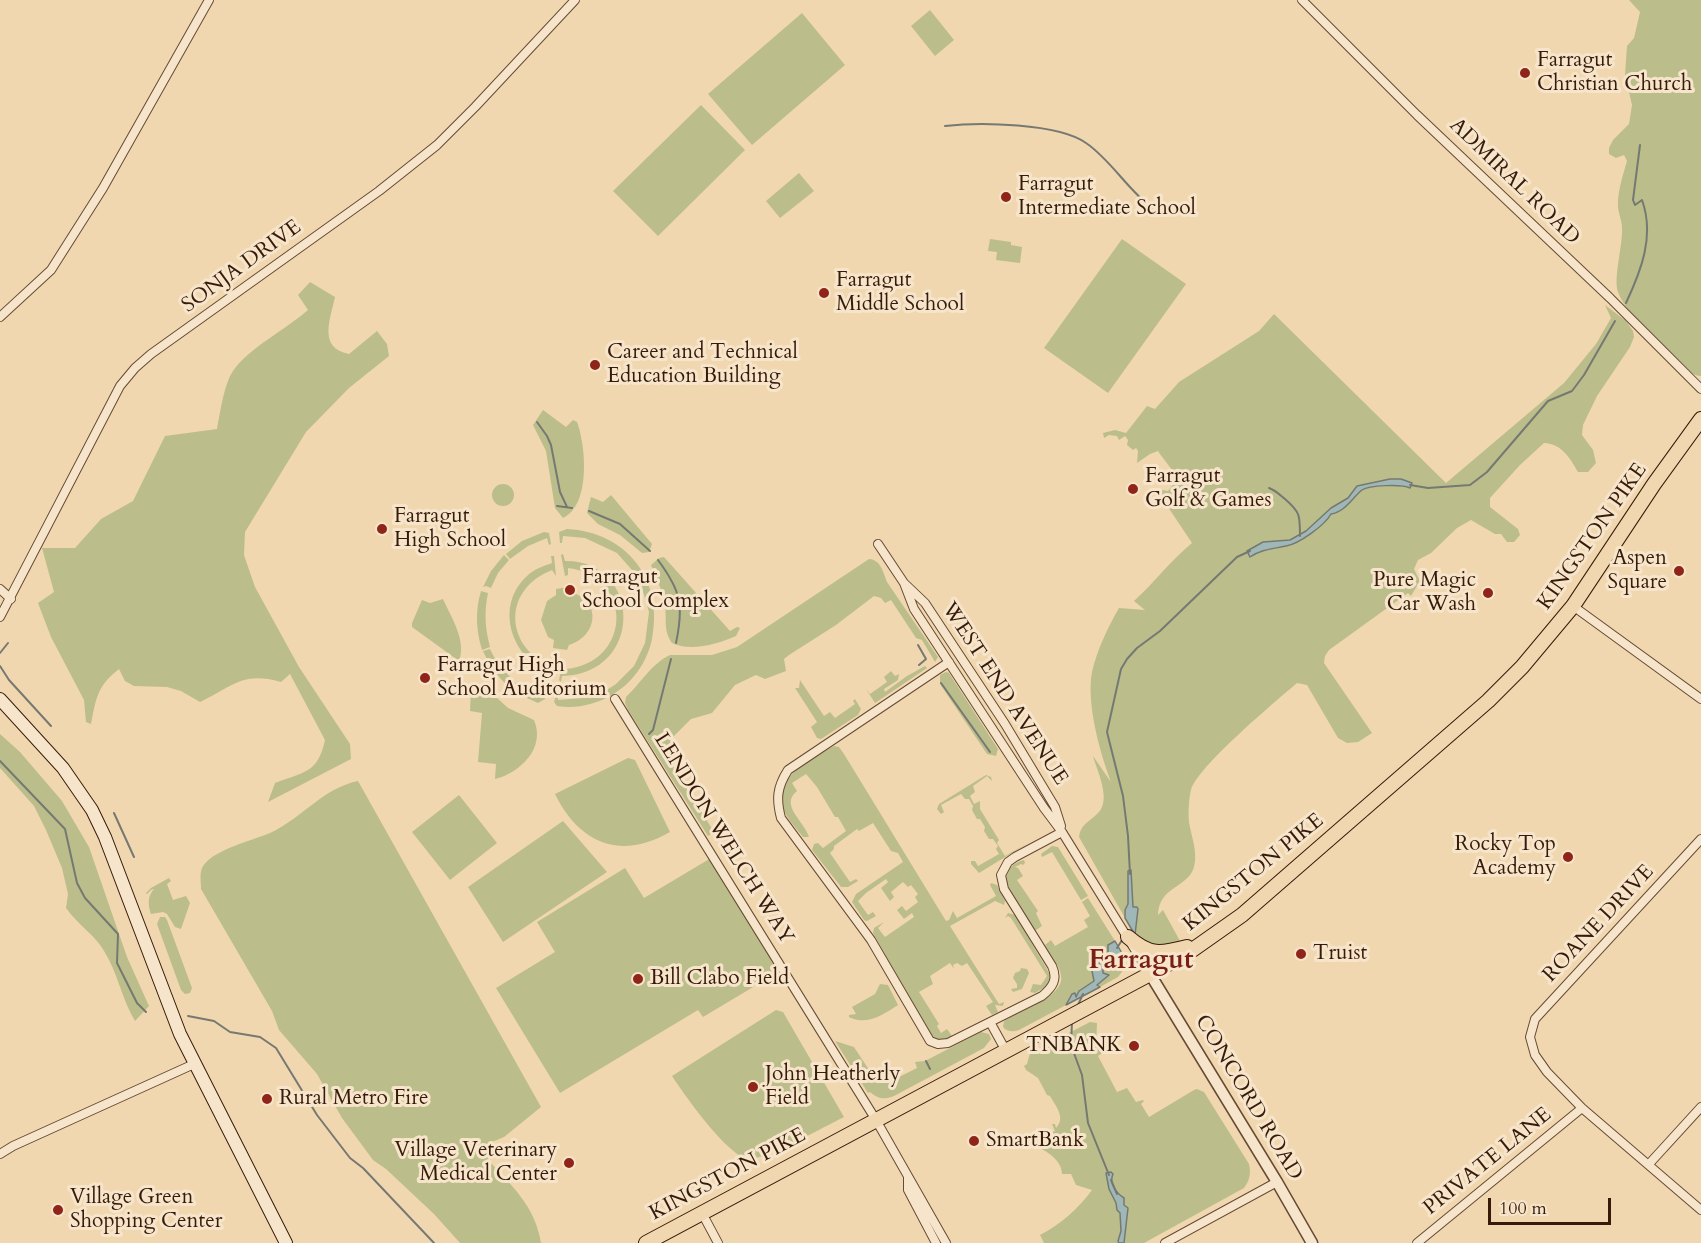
<!DOCTYPE html>
<html>
<head>
<meta charset="utf-8">
<style>
  body { margin:0 }
  #map { position:relative; width:1701px; height:1243px; overflow:hidden; background:#f1d7af; font-family:Cardo,serif }
  canvas { display:block }
  .scale { position:absolute; left:1488px; top:1198px; width:123px; height:27px; box-sizing:border-box; border:3px solid #371b0a; border-top:0; padding-left:8px; font-size:18px; line-height:21px; white-space:nowrap; color:#371b0a; -webkit-text-stroke:4px #f6e5cb; paint-order:stroke }
</style>
</head>
<body>
<div id="map">
<canvas width="1701" height="1243"></canvas>
<div class="scale">100 m</div>
</div>
<script>
const g = document.querySelector('canvas').getContext('2d');
g.lineJoin = 'round';
function fillPath(path, color) { g.fillStyle = color; g.fill(path, 'evenodd'); }
function stroke(path, color, width, dash) { g.strokeStyle = color; g.lineWidth = width; g.lineCap = dash ? 'butt' : 'round'; g.setLineDash(dash || []); g.stroke(path); }
function drawText(font, color, halo, rows, align = 'center') {
  g.font = font + ' Cardo,serif'; g.lineWidth = 6; g.setLineDash([]); g.textBaseline = 'middle'; g.strokeStyle = halo; g.fillStyle = color; for (const [text, x, y, turn = 0] of rows) {
    g.save(); g.translate(x, y); g.rotate((+turn || 0) * Math.PI / 180); g.textAlign = isNaN(turn) ? turn : align; if (halo) g.strokeText(text, 0, 0); g.fillText(text, 0, 0); g.restore();
  }
}
const green = new Path2D(`
  M1629 0H1701V376C1687 375 1675 358 1665 349 1649 332 1627 315 1618 292 1613 278 1623 245 1622 228 1622 219 1617 212 1618 201 1619 187 1623 175 1627 161L1624 155 1616 158 1609 154V148L1613 140 1629 124 1632 105 1625 75 1627 46 1634 38 1640 12Z
  M930 10 954 40 935 56 911 26Z
  M802 13 845 65 752 145 708 94Z
  M701 105 745 150 658 236 613 191Z
  M799 173 814 191 780 218 766 201Z
  M990 239 1011 242V245L1022 247 1020 263 996 260 997 252 988 251Z
  M1122 239 1186 284 1108 393 1044 348Z
  M310 282 335 297C330 320 318 348 349 354L377 331 387 344 389 356 349 388 306 432 245 532 244 555 255 587 299 667 350 744 351 759 268 802 275 783C304 772 318 773 325 740L290 674 281 682C241 671 233 687 200 702L181 691 167 687 134 686 125 681 119 669C97 686 96 699 91 724L86 722 84 700 51 637 38 603 54 592 42 548H75L101 519 133 501 165 436 217 429C220 414 224 384 233 371 249 348 285 330 308 310L298 295Z
  M1605 305 1626 321 1633 331 1634 337 1630 347 1597 396 1583 425 1582 435 1593 450 1596 463 1588 472H1578C1570 458 1562 444 1544 443L1520 465 1490 498V507L1518 529 1520 535 1514 542H1507L1501 534H1495L1471 520 1457 528 1431 553 1418 560 1414 569 1420 581 1411 596 1408 593 1329 650 1325 656 1324 663 1372 733 1358 742 1347 743 1338 738 1307 685 1297 683C1276 701 1197 767 1191 790 1189 798 1188 813 1189 822 1191 836 1198 851 1194 867 1188 888 1159 886 1158 915L1163 910 1180 941 1165 948 1157 949 1135 935 1128 914 1124 910 1125 918 1079 837C1081 823 1091 821 1099 812 1111 798 1097 771 1093 756L1111 782C1100 753 1086 703 1092 672 1097 650 1108 627 1119 608L1145 610 1134 601C1154 583 1170 561 1192 543L1156 489 1168 491 1176 481C1175 470 1164 461 1158 451L1150 454 1137 463 1138 451 1136 448 1133 450 1127 445 1128 440 1125 436 1119 440 1117 436 1109 435 1104 438 1103 433 1115 430 1126 433 1147 406 1155 409 1179 382 1259 331 1274 314 1446 483 1564 383 1596 344 1611 318Z
  M543 410 566 427 573 420 577 422C586 446 591 505 563 518L555 508 546 451 533 425Z
  M492 495a11 11 0 1 1 22 0a11 11 0 1 1-22 0Z
  M611 495 652 544 649 552 642 553 620 535 598 524 587 513 591 497 603 502Z
  M567 529C627 532 664 580 652 639 647 663 632 684 610 696 593 705 576 709 557 706L554 702 556 695H558V700L596 697 616 684 634 666 645 643 649 612 639 578 617 553 585 538 563 536 562 543H560L559 532Z
  M544 532 549 533 551 544 549 545 547 538 528 546 510 559 506 554 522 541Z
  M563 554 565 561C642 560 645 674 562 676L561 682 559 680 563 662 566 669C631 663 635 577 568 568V575L565 576 561 555Z
  M504 555 509 560 498 573 491 588 486 586 483 587 491 571Z
  M551 556H554L556 576 552 570C504 589 504 642 547 665L551 659 552 660 548 679 546 678 548 672C510 656 495 605 527 576 534 569 544 566 552 563Z
  M664 557 730 631 737 627 740 628 736 636C718 644 690 652 672 643 663 630 667 620 665 606 663 591 656 578 651 565L659 558Z
  M869 559C881 560 883 572 887 582L938 657 935 662 922 640 916 638 891 600 885 603 881 598 874 596 836 625 789 655 784 659 786 671 765 679 756 675 735 685 712 713 691 719 672 738 671 743 680 754V759L675 763 668 757 714 832 708 836 628 710 625 703 626 697C641 683 651 664 670 655H712L737 647Z
  M569 587 571 592C602 601 598 636 569 645L567 650 553 648 554 640 548 637 541 620 547 601 556 595V589Z
  M481 591 488 593C484 613 485 627 490 647L482 650C476 630 475 611 481 591Z
  M443 599C451 617 467 641 459 661L412 627V623L422 600 430 603Z
  M490 649 494 657 513 681 508 686C497 676 489 665 483 651Z
  M925 666 927 668 875 703 866 689 870 694 887 682 884 677 891 671 895 676 899 674 898 680 884 689 885 692 907 676Z
  M946 672 949 673 998 749 996 756 987 754 940 684V675Z
  M800 680 824 716 830 712 835 718 855 704 853 701 855 699 861 709 858 715 821 739 817 738 811 727 817 722 795 688H799Z
  M514 682 541 697 545 691V699L538 703 518 694 509 687Z
  M483 685 508 708 534 720C546 748 520 773 495 779L496 764 478 762 482 713 470 711 471 689Z
  M0 734 20 752 62 801 89 847 127 957 149 1006 135 1021C122 1000 118 973 104 951 96 936 77 924 66 908L68 894 62 868 46 830 34 806 0 768Z
  M834 746 839 747 844 754 946 921 949 920 953 911 957 918 996 896 990 885 991 883 997 885 1005 901 1004 905 995 901 950 926 999 1004 1004 1002 1003 1006 995 1005 998 1012 992 1015 986 1006 993 1002 967 963 962 966 957 963 953 965 954 969 950 963 930 976 933 984 919 992 939 1024 937 1026 941 1033 947 1029 952 1036 943 1041 936 1039 931 1035 873 933 874 928 884 922 878 928 885 937 914 917 912 913 904 919 897 910 902 906 906 911 918 902 915 897 918 894 911 885 908 887 903 882 891 892 894 897 890 901 881 888 888 882 886 879 866 893 858 901 868 915 873 912 876 916 867 921 864 920 852 902 856 894 903 862 898 853 891 851 873 823 859 831 857 829 834 846V849L830 853 850 882 856 879 858 881 848 887H841L812 850 814 844 818 843 823 848 846 831 838 817H835L817 787 806 774 792 783 797 791C779 805 805 822 809 837H803C796 828 785 817 782 805 775 776 813 758 834 746Z
  M628 758 635 760 670 832C620 861 579 843 555 794Z
  M986 775 991 777 992 781 987 776 973 786 975 792 970 796 974 804 980 801V809L999 840 997 843 1005 856 1028 843 979 873 971 864V861H975L978 866 999 854 996 849 998 846 993 839H989L984 831 985 827 980 819H977L972 810 973 806 969 799H965L961 794 941 805 944 812 941 814 937 809 939 804Z
  M358 781 541 1107 504 1137 492 1142 487 1150 488 1160C512 1186 535 1206 541 1243H460L434 1214 386 1169 373 1160 342 1118 317 1074 279 1030 272 1011 201 889C201 882 199 873 203 866 215 849 251 841 270 833 301 819 323 788 358 781Z
  M459 795 497 843 450 880 412 832Z
  M563 821 607 872 503 942 468 887Z
  M1052 846 1058 847 1088 896 1081 900 1052 852 1042 857 1041 854Z
  M711 858 780 971 703 1017 698 1010 560 1093 496 988 555 952 537 922 625 868 644 898Z
  M1024 860 1025 863 1023 865 1021 864 1015 867 1018 868 1023 876 1017 880 1038 911 1036 913 1042 926 1035 931 1006 882C1005 870 1012 863 1024 860Z
  M169 878 171 881 167 884 173 900 186 896 190 903 181 929 175 927 167 914 163 912 151 914C148 905 147 897 154 889L151 890 147 894 146 893 151 888Z
  M1088 898 1115 941 1108 945V953L1095 968 1094 981 1079 991 1076 997 1070 998 1066 1005 1019 1030C1013 1032 1007 1032 1003 1027L1004 1021C1020 1010 1066 996 1061 975 1059 964 1050 955 1045 945L1051 940 1055 946 1088 927 1084 920 1090 916 1082 902Z
  M1008 913 1015 915 1051 976 1049 985 1035 993 1030 992 1033 984 1041 985 1047 976 1011 918 1008 916 1005 918Z
  M160 917H165L167 920 192 988 190 993 185 994 181 990 157 924Z
  M1123 955 1125 968 1118 977 1100 987 1097 986 1105 974 1102 971C1106 962 1116 958 1123 955Z
  M1021 968 1027 969 1029 973 1022 989 1013 992 1011 989 1017 988V984L1013 978 1015 973 1020 971Z
  M880 984 888 985 898 1005C883 1015 866 1026 849 1017V1015L856 1014 852 1007 875 994Z
  M776 1010 783 1012 844 1117C826 1126 766 1159 750 1159 729 1159 684 1094 672 1076Z
  M1090 1022 1097 1023 1096 1047 1102 1050V1053L1098 1056 1117 1092 1127 1088 1136 1102 1143 1100 1144 1101 1141 1104 1149 1117 1194 1090 1197 1089 1204 1092 1249 1164C1251 1173 1250 1180 1244 1188L1144 1243H1124L1128 1208C1123 1205 1112 1188 1113 1180L1108 1177 1109 1189 1116 1203 1122 1222 1119 1243H1044L1040 1235C1061 1224 1078 1209 1092 1190L1076 1185 1071 1174H1062C1062 1157 1040 1148 1026 1141 1034 1142 1045 1140 1049 1133L1055 1131 1052 1124H1055L1056 1128C1066 1117 1056 1107 1050 1096L1047 1095 1038 1078 1026 1070 1024 1066 1027 1064 1030 1053Z
  M981 1032 989 1034 991 1039 984 1048 894 1096C884 1100 878 1099 870 1092L868 1093 835 1041 854 1047 875 1079 882 1076 887 1083 917 1068 915 1062 925 1061Z`);
const water = new Path2D(`
  M1390 479H1401L1412 483 1410 488C1402 484 1369 485 1362 490 1352 498 1345 512 1331 514 1325 525 1299 544 1286 546 1273 549 1262 549 1250 557L1247 551 1263 542 1290 540 1306 531 1331 508 1348 498 1357 486Z
  M1131 870 1133 907H1137L1138 909 1135 935 1125 918V910L1128 904V871Z
  M1115 941 1123 955 1116 957 1103 967V973L1109 975 1097 985 1100 987 1066 1005 1072 994 1075 993 1076 997 1079 991 1094 981 1092 971 1108 953V945Z
  M1111 1172 1113 1174C1109 1183 1116 1193 1124 1198V1205L1128 1208 1124 1243H1119L1118 1241 1121 1231 1120 1213 1117 1210 1116 1203 1109 1189 1106 1173Z`);
const stream = new Path2D(`
  M945 126C979 122 1058 123 1086 143 1110 159 1128 190 1152 208
  M1626 303C1641 271 1655 236 1642 200L1635 205 1633 200 1640 145
  M537 422 547 436 551 445 560 492 567 507
  M1410 485 1428 488 1470 485 1487 472 1548 401 1572 391 1584 375 1615 321
  M1269 488C1275 490 1279 494 1285 499 1300 512 1300 515 1300 536
  M557 506 572 508
  M589 511 620 524 650 551
  M658 560C681 591 684 605 676 643
  M918 645 926 659 919 665
  M0 653 8 643
  M0 666 9 680 51 726
  M941 683 990 752
  M649 734 653 730 671 659
  M0 761 65 829 77 883 85 898 118 934 117 963 137 1003 146 1012
  M114 813 134 857
  M1130 874 1128 836 1123 796 1107 732 1121 669 1127 659 1137 648 1160 631 1237 557 1250 551
  M1117 948 1124 937
  M1078 1005 1083 994
  M188 1016 214 1021 230 1032 260 1037 276 1048 317 1115 350 1158 363 1168 434 1243
  M1072 1022 1071 1045 1082 1075 1088 1123 1109 1175
  M926 1061 930 1069
  M1111 1180 1117 1194`);
const minor = new Path2D(`
  M1302 0 1417 115 1610 298 1701 389
  M0 317 51 270 103 188 209 0
  M878 544 904 583 925 603 1005 724 1055 807 1061 826
  M904 583 914 609 1044 808 1062 832 1150 974
  M0 589 11 599
  M1573 606 1701 699
  M0 617 120 386 135 368 151 354 379 191 437 145 475 107 575 0
  M949 662 788 770C777 787 776 799 781 818L871 940 930 1041 938 1044 948 1043 1042 996C1053 987 1058 979 1052 966L1004 889 1001 875 1008 862 1015 857 1062 832
  M615 699 876 1120 946 1243
  M1701 839 1535 1019 1530 1037 1535 1055 1547 1072 1582 1108 1701 1210
  M990 1022 1006 1051
  M0 1154 13 1146 194 1064
  M1649 1164 1701 1107
  M908 1178V1190L936 1243
  M702 1213 718 1243
  M1165 1243 1277 1182
  M1417 1243 1582 1108`);
const tertiary = new Path2D(`
  M1150 974 1277 1182 1312 1243`);
const secondary = new Path2D(`
  M0 699 63 768 92 810 105 837 180 1034 286 1243`);
const primary = new Path2D(`
  M1128 937C1150 956 1160 954 1187 947
  M646 1243 1150 974 1188 953 1242 915 1488 701 1522 667 1573 606 1654 484 1701 419`);
const markers = [
  [1525,73,6,"#8f2418"],
  [1006,197,6,"#8f2418"],
  [824,293,6,"#8f2418"],
  [595,365,6,"#8f2418"],
  [1133,489,6,"#8f2418"],
  [382,529,6,"#8f2418"],
  [1679,571,6,"#8f2418"],
  [570,590,6,"#8f2418"],
  [1488,593,6,"#8f2418"],
  [425,678,6,"#8f2418"],
  [1568,857,6,"#8f2418"],
  [1301,954,6,"#8f2418"],
  [638,979,6,"#8f2418"],
  [1134,1046,6,"#8f2418"],
  [753,1087,6,"#8f2418"],
  [267,1099,6,"#8f2418"],
  [974,1141,6,"#8f2418"],
  [569,1163,6,"#8f2418"],
  [58,1210,6,"#8f2418"]
];
const poiNames = [
  ["Farragut",1537,61],
  ["Christian Church",1537,85],
  ["Farragut",1018,185],
  ["Intermediate School",1018,209],
  ["Farragut",836,281],
  ["Middle School",836,305],
  ["Career and Technical",607,353],
  ["Education Building",607,377],
  ["Farragut",1145,477],
  ["Golf & Games",1145,501],
  ["Farragut",394,517],
  ["High School",394,541],
  ["Aspen",1667,559,"right"],
  ["Square",1667,583,"right"],
  ["Farragut",582,578],
  ["School Complex",582,602],
  ["Pure Magic",1476,581,"right"],
  ["Car Wash",1476,605,"right"],
  ["Farragut High",437,666],
  ["School Auditorium",437,690],
  ["Rocky Top",1556,845,"right"],
  ["Academy",1556,869,"right"],
  ["Truist",1313,954],
  ["Bill Clabo Field",650,979],
  ["TNBANK",1122,1046,"right"],
  ["John Heatherly",765,1075],
  ["Field",765,1099],
  ["Rural Metro Fire",279,1099],
  ["SmartBank",986,1141],
  ["Village Veterinary",557,1151,"right"],
  ["Medical Center",557,1175,"right"],
  ["Village Green",70,1198],
  ["Shopping Center",70,1222]
];
const streetNames = [
  ["ADMIRAL ROAD",1514,182,44],
  ["SONJA DRIVE",242,267,-36],
  ["KINGSTON PIKE",1593,537,-55],
  ["WEST END AVENUE",1004,694,57],
  ["LENDON WELCH WAY",723,839,58],
  ["KINGSTON PIKE",1254,873,-39],
  ["ROANE DRIVE",1599,924,-47],
  ["CONCORD ROAD",1248,1098,59],
  ["PRIVATE LANE",1488,1162,-39],
  ["KINGSTON PIKE",728,1175,-28]
];
const districtNames = [
  ["Farragut",1141,962]
];
fillPath(green, '#bbbe8a');
fillPath(water, '#a0b7b7');
stroke(water, '#767972', 1.5);
stroke(stream, '#767972', 2);
stroke(minor, '#664a33', 10);
stroke(tertiary, '#664a33', 13);
stroke(secondary, '#371b0a', 14);
stroke(primary, '#371b0a', 16);
stroke(minor, '#f6e5cb', 8);
stroke(tertiary, '#f6e5cb', 10);
stroke(secondary, '#f6e5cb', 12);
stroke(primary, '#f1d7af', 14);
for (const [x, y, r, color] of markers) { const dot = new Path2D(); dot.arc(x, y, r, 0, 2 * Math.PI); g.fillStyle = color; g.fill(dot); stroke(dot, '#f6e5cb', 2); }
drawText('21px', '#371b0a', '#f6e5cb', poiNames, 'left');
drawText('21px', '#371b0a', '#f6e5cb', streetNames);
drawText('bold 27px', '#7a1f14', '#f6e5cb', districtNames);
</script>
</body>
</html>
